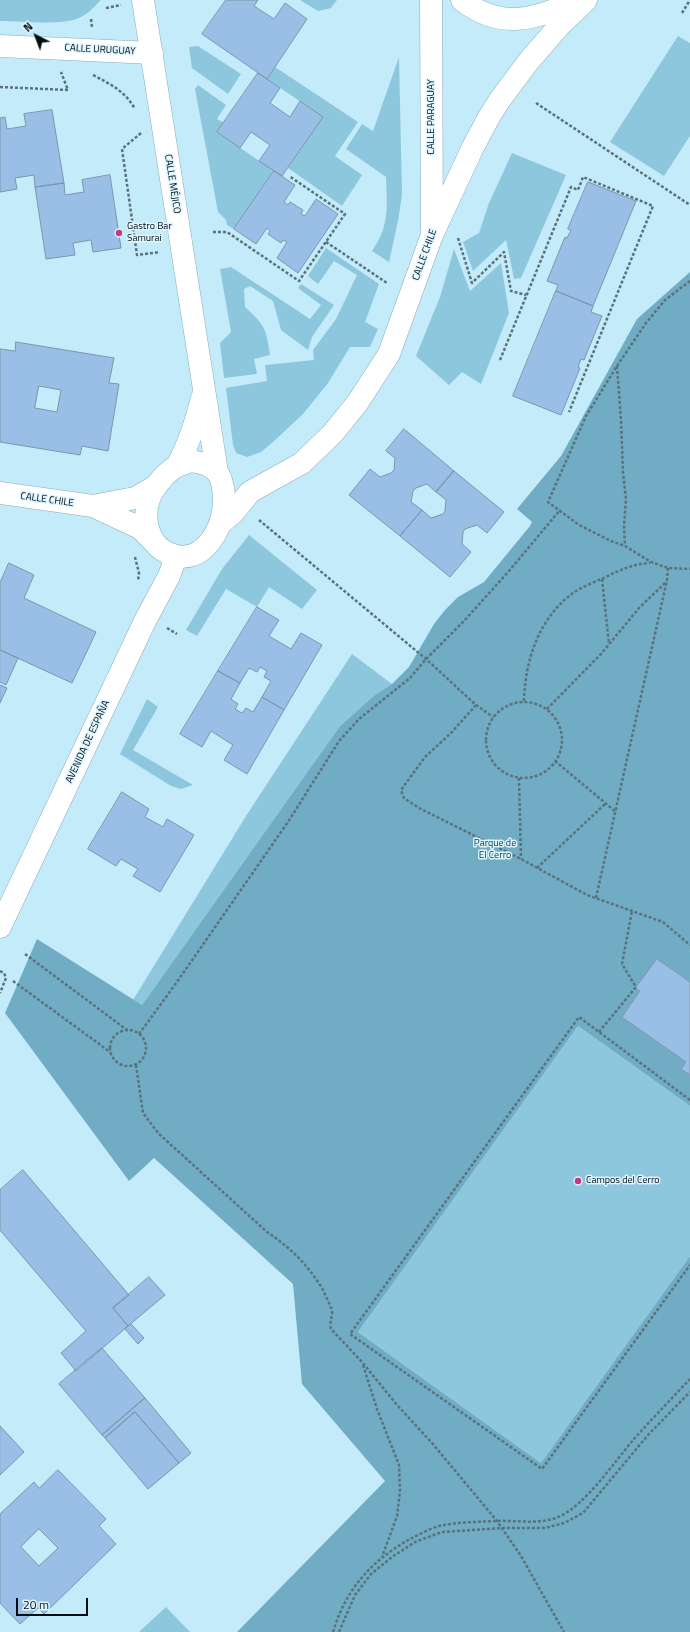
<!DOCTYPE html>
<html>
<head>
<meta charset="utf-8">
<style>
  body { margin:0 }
  #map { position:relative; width:690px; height:1632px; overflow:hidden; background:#c4ebfa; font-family:"Titillium Web",sans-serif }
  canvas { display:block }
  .north { position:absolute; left:16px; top:16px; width:40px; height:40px; -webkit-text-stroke:3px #def5ff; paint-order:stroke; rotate:318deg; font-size:11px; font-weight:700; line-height:16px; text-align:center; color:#020d12 }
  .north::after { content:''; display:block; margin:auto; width:14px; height:18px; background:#020d12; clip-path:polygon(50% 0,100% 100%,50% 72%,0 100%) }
  .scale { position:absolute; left:16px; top:1598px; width:72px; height:18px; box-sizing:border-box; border:2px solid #020d12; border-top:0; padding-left:5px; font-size:12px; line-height:14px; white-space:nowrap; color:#020d12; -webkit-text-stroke:3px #def5ff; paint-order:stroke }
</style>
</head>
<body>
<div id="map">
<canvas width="690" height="1632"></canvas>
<div class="north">N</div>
<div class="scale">20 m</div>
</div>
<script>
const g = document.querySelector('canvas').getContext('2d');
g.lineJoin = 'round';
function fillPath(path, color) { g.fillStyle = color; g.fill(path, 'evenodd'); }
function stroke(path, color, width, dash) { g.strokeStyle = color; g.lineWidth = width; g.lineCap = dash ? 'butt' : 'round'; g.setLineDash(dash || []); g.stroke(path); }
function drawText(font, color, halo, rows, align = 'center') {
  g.font = font + ' "Titillium Web",sans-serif'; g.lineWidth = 3; g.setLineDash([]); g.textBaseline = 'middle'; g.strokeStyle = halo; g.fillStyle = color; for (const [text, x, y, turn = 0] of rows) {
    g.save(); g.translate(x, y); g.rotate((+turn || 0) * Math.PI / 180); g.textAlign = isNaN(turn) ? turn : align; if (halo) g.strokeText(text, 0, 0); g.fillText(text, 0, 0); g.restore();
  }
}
const green = new Path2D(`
  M0 0H101C94 7 88 14 79 18 61 26 20 21 0 21Z
  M300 0H337L331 8 318 11Z
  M678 36 690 43V136L664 176 610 142Z
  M198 46 241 74 228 94 192 68 189 47Z
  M399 57 402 195 398 221 389 262 372 251C390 226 387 205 386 177L346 149 362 124 373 131Z
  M275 67 358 122 335 156 362 175 342 206 288 168 323 117 267 79Z
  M198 85 226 105 217 119 224 123 217 132 274 171 234 229 227 225 226 220 218 212 195 89Z
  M512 153 566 175 521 278 514 279 506 240 473 271 463 242 479 233 489 203Z
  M326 248 379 284 365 322 378 329 370 347H350L328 383 303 414 273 442 261 452 247 457 236 453 233 445 226 388 267 381 265 365 314 360 313 350 336 319 357 275 334 261 318 284 308 276Z
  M454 249 470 291 501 263 509 313 481 384 462 372 449 385 416 356 440 297Z
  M231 267 310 319 321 305 298 288 301 284 334 305 312 337 308 350 281 330 273 301 250 286 244 289 245 307C265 326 266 327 270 355L254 359 257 374 224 378 220 343 231 332 220 269Z
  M249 535 317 590 302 609 269 587 257 607 226 589 197 636 186 630 222 569Z
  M352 654 392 684 376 694 340 726 142 1005 133 1000 246 816Z
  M147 699 158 707 133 750 193 785 181 789 171 786 120 754Z
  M578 1026 690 1106V1256L541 1463 358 1332Z
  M166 1607 190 1632H139Z`);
const forest = new Path2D(`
  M690 272V982L657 959 636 988 640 991 622 1017 686 1062 681 1069 690 1075V1106L578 1026 358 1332 541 1463 690 1256V1632H237L385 1481 302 1384 293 1284 154 1158 129 1181 5 1013 37 939 142 1005 340 726 376 694 392 684 409 667 434 624 445 610 458 597 484 582 530 526 532 522 517 509 561 456 637 319Z`);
const building = new Path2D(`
  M226 0H258L254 6 274 19 285 3 307 19 267 79 202 34Z
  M258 73 280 88 270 103 290 117 300 101 323 117 282 176 259 161 270 145 251 132 240 148 217 132Z
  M52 110 64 183 35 187 34 175 15 178 17 189 0 192V118L5 117 7 129 26 126 24 114Z
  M274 171 295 185 284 202 288 205 290 202 303 210 301 214 305 216 316 199 338 214 298 273 277 258 287 242 283 240 281 243 268 234 270 231 267 228 256 244 234 229Z
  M110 175 121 248 93 252 91 240 73 243 75 255 46 259 35 187 64 183 65 195 84 192 82 180Z
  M588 182 636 201 593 306 556 291 558 285 547 281 565 237 567 238 571 230 568 229Z
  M556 291 593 306 591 312 602 316 584 360 581 359 578 367 580 368 561 415 513 396Z
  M16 342 114 358 109 383 119 384 108 451 82 446 80 455 0 442V349L15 351ZM39 386 61 390 57 412 35 408Z
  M404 429 454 471 436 492 427 484 416 488 413 491 411 502 422 510 400 536 349 495 370 469 380 477 391 473 394 470 395 458 386 451Z
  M454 471 504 512 487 533 477 525 465 529 463 532 462 544 471 552 450 577 400 536 422 510 431 518 443 514 445 511 446 500 436 492Z
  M9 563 34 575 24 598 96 632 72 683 0 650V583Z
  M257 607 279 620 269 636 291 649 301 633 322 645 284 710 262 697 271 681 264 677 267 671 260 667 257 672 249 668 240 683 218 671Z
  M0 650 18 658 6 685 0 682Z
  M218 671 240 683 231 699 238 704 235 709 242 713 246 708 253 712 262 697 284 710 247 774 224 760 233 745 211 731 202 747 180 734Z
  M0 685 7 688 0 703Z
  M122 792 149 809 145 817 163 827 167 819 194 835 160 892 133 876 138 869 121 859 116 866 88 849Z
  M657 959 690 982V1075L681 1069 686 1062 622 1017 640 991 636 988Z
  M23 1170 129 1295 113 1308 128 1326 76 1371 61 1353 86 1331 0 1230V1190Z
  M149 1277 165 1295 128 1326 113 1308Z
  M131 1324 144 1338 138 1344 125 1329Z
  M102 1348 145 1398 102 1435 59 1384Z
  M145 1398 191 1453 179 1463 135 1412 105 1438 102 1435Z
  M135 1412 179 1463 148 1489 105 1438Z
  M0 1426 24 1452 0 1475Z
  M58 1470 106 1519 99 1526 116 1544 44 1614 38 1608 20 1624 0 1603V1514L34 1482 39 1488ZM39 1529 58 1548 39 1566 21 1547Z`);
const path = new Path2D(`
  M106 8 121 5
  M682 13 690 0
  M91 19 92 27
  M93 75C110 84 125 91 135 109
  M0 87 68 90 61 72
  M536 103 690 205
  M141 133 122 149 137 255 160 252
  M213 232H227L299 281 345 214 289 176
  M458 238 472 283 504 252 511 291 526 295
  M326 242 387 283
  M690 281 665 300 646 323 617 366 586 416 548 502 579 525 611 541 625 546 651 562 668 568 690 569
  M500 360 571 187 578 190 583 177 653 206 569 412
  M617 366 621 420 623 473 626 499 624 526 625 546
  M259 520 426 659 476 705 493 717
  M135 557 139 573 138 581
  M602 579 609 644
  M167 628 177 634
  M524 701C525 660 539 618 573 593 582 587 594 582 604 578 620 570 632 564 650 563
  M486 740a38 38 0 1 1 76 0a38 38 0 1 1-76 0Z
  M476 705 451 733 425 757 401 790 404 798 419 808 521 859 587 895 663 922 690 945
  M547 709 601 654 639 608 667 581
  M555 761 616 812
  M519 778 521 859
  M537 868 605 804
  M596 898 667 580 668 568
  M25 954 127 1030
  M0 971 4 973 6 978 0 993
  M13 981 110 1052
  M110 1048a18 18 0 1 1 36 0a18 18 0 1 1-36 0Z
  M599 1032 636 987 622 964 632 911
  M139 1034 177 982 288 822 339 741 359 719 410 678 426 659 464 621 509 571 560 510
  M136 1065 143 1113 158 1133 267 1232C291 1248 309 1266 323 1290 326 1297 330 1304 332 1311 333 1316 329 1321 331 1329L362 1362 397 1405 432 1443 497 1521 521 1556 564 1632
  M690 1100 579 1017 350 1334 542 1469 690 1265
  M363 1365 377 1409 399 1465 400 1491 397 1516 382 1557
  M333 1632C346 1589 371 1561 410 1539 420 1534 432 1527 444 1525 460 1522 478 1522 495 1521 515 1520 539 1525 558 1517 584 1507 615 1461 634 1439 652 1419 671 1399 690 1379
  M339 1632 355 1595 371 1574 392 1557 415 1542 442 1532 502 1528H545L564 1523 583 1513 648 1435 690 1392`);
const street = new Path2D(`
  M431 0 432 229
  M462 0C500 30 536 20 577 0
  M0 46 152 53
  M0 493 93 506 140 528 152 540
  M93 506 135 498 156 486
  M221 523 233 513 250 492 302 463 333 433 358 402 389 354 432 235 473 147 489 117 499 101 528 62 560 25 586 0`);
const secondary = new Path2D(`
  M143 0 217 472
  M191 461C201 463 209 464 216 471 220 475 222 482 223 488 230 522 203 574 164 551 147 541 143 516 149 499 153 488 163 476 171 470 177 465 184 464 191 461Z
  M177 466C189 444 196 422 202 398
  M0 927 145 621 169 576 176 557`);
const markers = [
  [119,233,4,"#c33b7a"],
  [578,1181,4,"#c33b7a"]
];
const streetNames = [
  ["CALLE URUGUAY",100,50,3],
  ["CALLE PARAGUAY",432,117,-90],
  ["CALLE MÉJICO",172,184,81],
  ["CALLE CHILE",425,255,-70],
  ["CALLE CHILE",47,500,8],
  ["AVENIDA DE ESPAÑA",88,742,-65]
];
const poiNames = [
  ["Gastro Bar",127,227],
  ["Samurai",127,239],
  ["Campos del Cerro",586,1181]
];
const parkNames = [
  ["Parque de",495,844],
  ["El Cerro",495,856]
];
fillPath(green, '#8dc7dd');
fillPath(forest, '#70adc4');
fillPath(building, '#99bfe7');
stroke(building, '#7d94ac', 1);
stroke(street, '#87abba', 23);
stroke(secondary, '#87abba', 23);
stroke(path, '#5a727c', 2.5, [3, 2]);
stroke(street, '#fff', 22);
stroke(secondary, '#fff', 22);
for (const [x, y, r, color] of markers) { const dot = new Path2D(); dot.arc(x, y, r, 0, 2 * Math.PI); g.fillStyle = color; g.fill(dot); stroke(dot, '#def5ff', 1.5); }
drawText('10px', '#020d12', '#def5ff', streetNames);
drawText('10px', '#020d12', '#def5ff', poiNames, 'left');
drawText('10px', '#003949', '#def5ff', parkNames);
</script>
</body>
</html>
